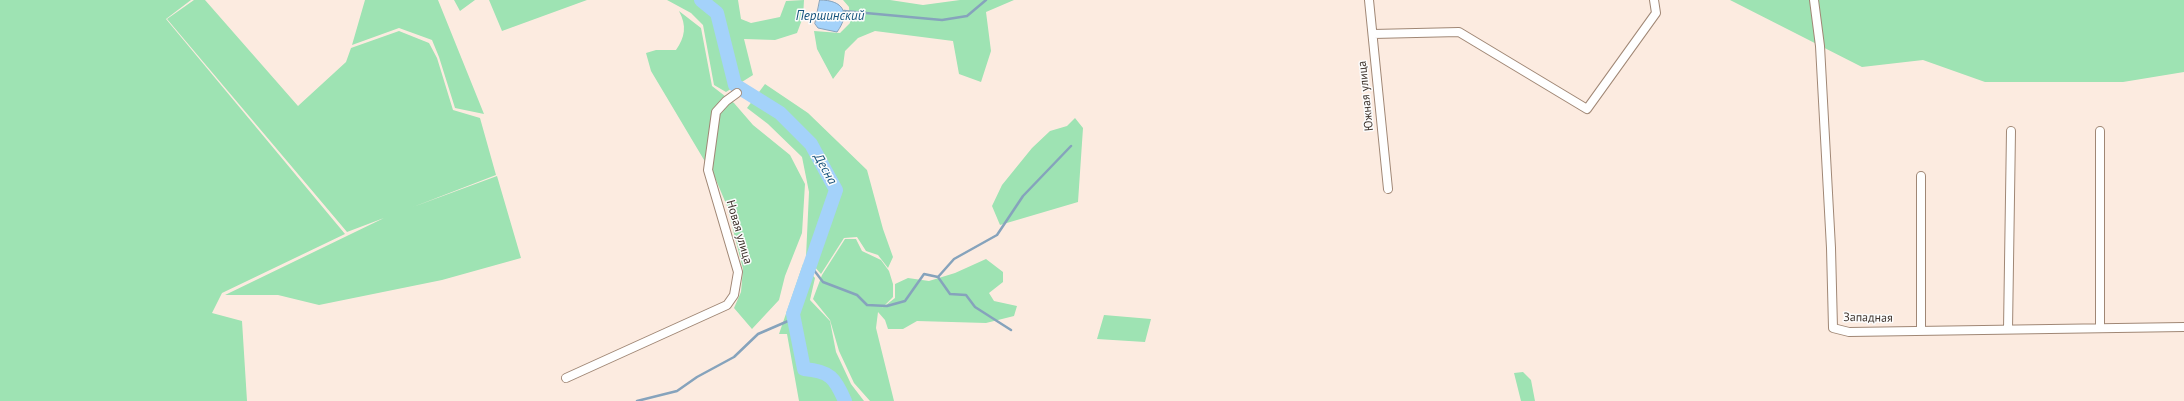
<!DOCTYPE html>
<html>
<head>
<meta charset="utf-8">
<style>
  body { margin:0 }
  canvas { display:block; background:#fcebe0 }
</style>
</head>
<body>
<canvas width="2184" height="401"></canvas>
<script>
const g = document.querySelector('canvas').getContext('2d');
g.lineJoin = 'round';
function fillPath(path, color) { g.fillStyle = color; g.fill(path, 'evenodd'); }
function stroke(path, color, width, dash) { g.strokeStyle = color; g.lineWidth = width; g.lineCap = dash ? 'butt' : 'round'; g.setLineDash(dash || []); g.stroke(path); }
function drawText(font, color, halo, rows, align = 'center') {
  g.font = font + ' "PT Sans",sans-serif'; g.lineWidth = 3; g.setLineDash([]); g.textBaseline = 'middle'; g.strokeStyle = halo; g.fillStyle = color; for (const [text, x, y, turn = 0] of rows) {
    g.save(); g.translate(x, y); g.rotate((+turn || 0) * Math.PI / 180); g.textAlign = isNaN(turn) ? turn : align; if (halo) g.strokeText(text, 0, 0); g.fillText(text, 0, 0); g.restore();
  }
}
const green = new Path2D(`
  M0 0H191L166 19 345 234 222 293 212 313 242 321 247 401H0Z
  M194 0H205L298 106 346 62 351 48 399 31 429 43 437 58 453 110 480 118 496 175 413 207 497 176 521 258 442 280 319 305 278 295H225L384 218 347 232 167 19Z
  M365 0H438L484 114 455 108 439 57 432 40 399 28 352 45Z
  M454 0H475L460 11Z
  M489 0H587L502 31Z
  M667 0H738L741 19 751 23 780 17 786 1 804 0 803 17 797 33 775 40 744 39 753 75 726 92 714 85 703 25 691 13Z
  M843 0H890L923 5 960 0H1014L986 12 991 51 981 82 959 74 953 41 875 31 858 38 845 51 843 66 833 79 817 49 814 31 840 33 850 23 849 7Z
  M1730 0H2184V72L2123 82H1985L1923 60 1862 67Z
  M679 11 701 28 712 86 734 103 753 125 790 155 805 184 802 233 785 276 779 300 752 329 734 308 741 292 743 269 727 206 716 180 651 71 646 53 656 50H676C685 37 687 26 679 11Z
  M765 84 808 113 867 170 883 229 893 257 888 268 878 255 866 251 857 237 844 238 821 274 806 257 809 192 802 157 768 124 747 108Z
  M1075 118 1083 128 1078 202 1000 225 992 206 1002 185 1032 148 1050 131 1067 126Z
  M845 239H856L862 251 881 260 889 271 893 284V297L882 308 895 298V284L908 278 929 281 955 273 986 259 1003 272V282L989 293 994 301 1017 306 1014 316 986 323 917 321 903 329H888L885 320 878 312 876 328 894 401H870L854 383 839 351 830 320 813 299 822 275Z
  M803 264 815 278 810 300 830 321 836 352 851 384 864 401H799L787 334H779Z
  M1104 315 1151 319 1145 342 1097 339Z
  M1523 372 1531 380 1535 401H1521L1514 373Z`);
const water = new Path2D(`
  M820 0C843 0 851 13 837 32L818 28 815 24Z`);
const stream = new Path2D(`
  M844 11 942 20 967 16 986 0
  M810 265 823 282 857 295 867 305 887 306 905 301 924 274 938 277 950 294 966 295 975 307 1011 330
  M938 277 954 259 997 235 1023 196 1071 146
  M637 401 677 391 697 377 734 357 758 334 795 318`);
const river = new Path2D(`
  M701 0 717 13 735 85 780 113 811 144 836 190 793 314 804 369C830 371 835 378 845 401`);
const street = new Path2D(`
  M1369 0 1388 189
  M1814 0 1820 46 1831 248 1833 328 1849 332 2184 327
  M1373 34 1459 32 1587 109 1656 13 1654 0
  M1921 176V330
  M2100 327V131
  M2008 329 2011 131
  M566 378 727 305 734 295 738 272 708 170 716 112 726 101 737 93`);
const streetNames = [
  ["Южная улица",1366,96,-96],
  ["Новая улица",739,232,74],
  ["Западная",1868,318,1]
];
const waterNames = [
  ["Першинский",830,16],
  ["Десна",825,169,61]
];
fillPath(green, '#9ee3b3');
fillPath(water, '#a4d2fa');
stroke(water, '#86a3bc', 1);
stroke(stream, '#86a3bc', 2.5);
stroke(river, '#a4d2fa', 14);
stroke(street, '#a08775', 10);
stroke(street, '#fff', 8);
drawText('12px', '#3f342d', '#fcfcfc', streetNames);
drawText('italic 13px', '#16537c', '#fcfcfc', waterNames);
</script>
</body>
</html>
